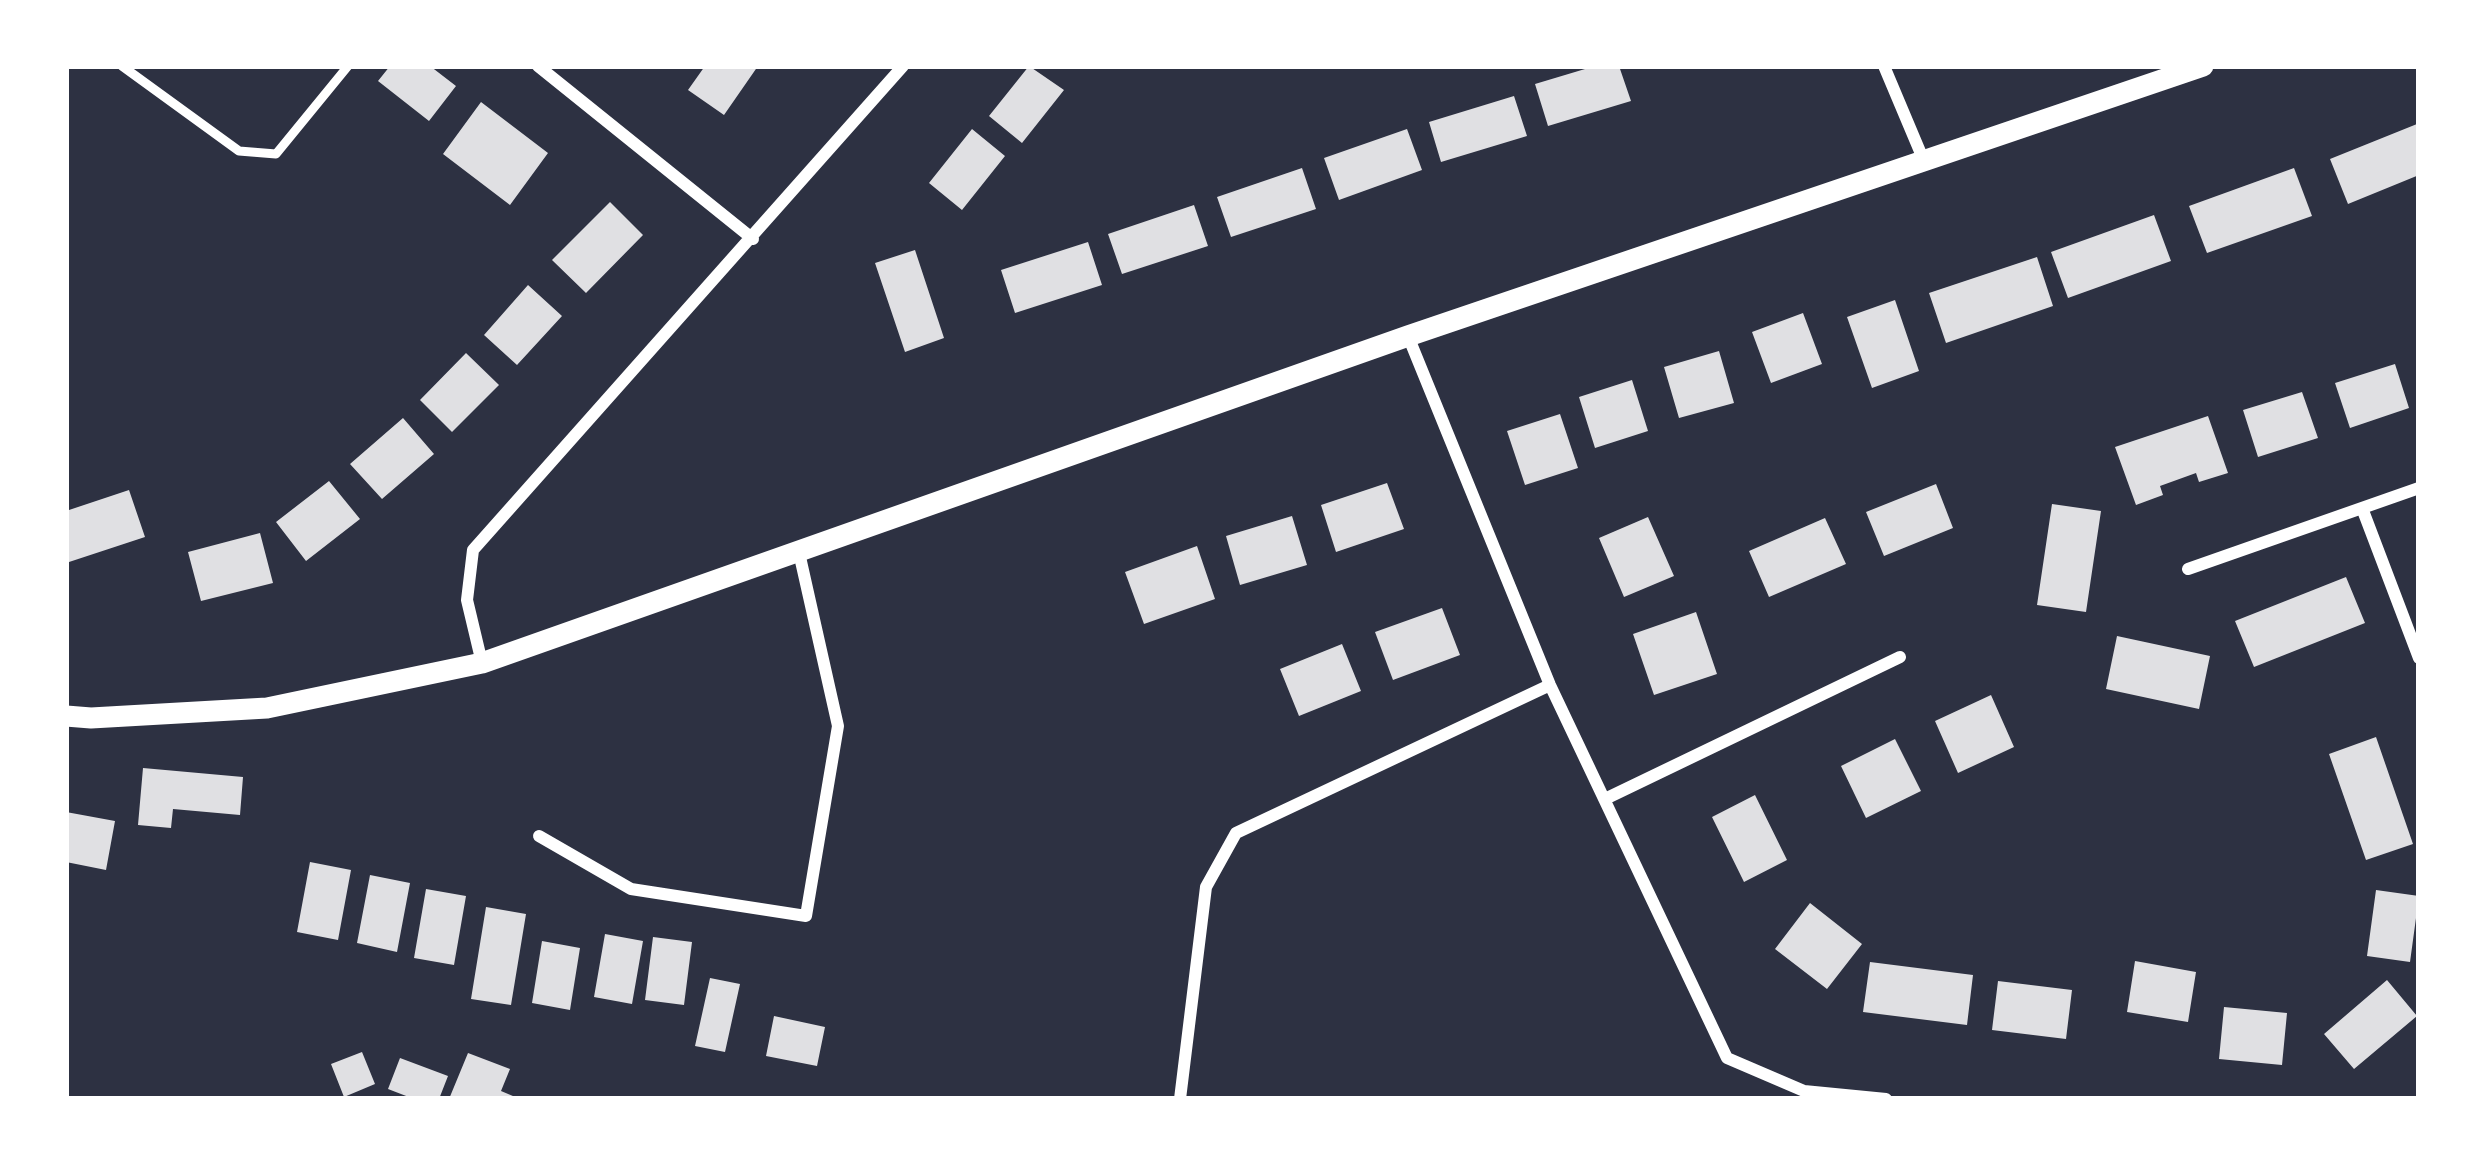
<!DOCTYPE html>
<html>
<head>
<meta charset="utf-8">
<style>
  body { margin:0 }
  #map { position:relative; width:2485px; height:1165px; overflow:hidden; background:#2d3142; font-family:Literata,serif }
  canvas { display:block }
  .frame { position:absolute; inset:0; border:69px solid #fff; pointer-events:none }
</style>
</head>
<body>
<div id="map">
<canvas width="2485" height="1165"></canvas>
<div class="frame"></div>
</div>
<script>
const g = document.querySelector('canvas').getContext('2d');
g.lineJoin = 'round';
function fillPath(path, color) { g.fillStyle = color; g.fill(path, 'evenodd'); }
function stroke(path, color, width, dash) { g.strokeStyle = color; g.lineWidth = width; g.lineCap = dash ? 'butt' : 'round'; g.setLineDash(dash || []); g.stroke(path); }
const building = new Path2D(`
  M390 66H430L456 86 429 121 378 81Z
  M705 66H758L724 115 688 90Z
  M1029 66 1064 90 1022 143 989 116Z
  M1595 66H1619L1631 101 1548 126 1535 84Z
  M1514 96 1527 136 1441 162 1429 122Z
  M481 102 548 153 510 205 443 154Z
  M2417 124 2419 175 2348 204 2330 159Z
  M972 129 1005 156 962 210 929 183Z
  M1407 129 1422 170 1339 200 1324 158Z
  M1302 168 1316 209 1231 237 1217 197Z
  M2294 168 2312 216 2207 253 2189 206Z
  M610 202 643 235 586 293 552 260Z
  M1194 205 1208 246 1122 274 1108 234Z
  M2154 215 2171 261 2068 298 2051 252Z
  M1088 242 1102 285 1015 313 1001 270Z
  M915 250 944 338 905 352 875 263Z
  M2037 257 2053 306 1946 343 1929 293Z
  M528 285 562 316 517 365 484 335Z
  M1895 300 1919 371 1872 388 1847 317Z
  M1803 313 1822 364 1771 383 1752 332Z
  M1719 351 1734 403 1679 418 1664 367Z
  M466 353 499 385 452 432 420 400Z
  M2395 364 2409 408 2350 428 2335 383Z
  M1632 380 1648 431 1595 448 1579 397Z
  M2302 392 2318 438 2258 457 2243 410Z
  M1560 414 1578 468 1525 485 1507 431Z
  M2208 416 2228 473 2199 482 2196 473 2160 486 2163 495 2136 505 2115 447Z
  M403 418 434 454 382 499 350 464Z
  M329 481 360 519 306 561 276 522Z
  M1387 483 1404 529 1336 552 1321 505Z
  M1936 484 1953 528 1884 556 1866 512Z
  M129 490 145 537 66 563V511Z
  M2052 504 2101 511 2086 612 2037 605Z
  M1292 516 1307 565 1240 585 1226 536Z
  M1648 517 1674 576 1624 597 1599 538Z
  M1825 518 1846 564 1769 597 1749 551Z
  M260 533 273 583 201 601 188 552Z
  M1197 546 1215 599 1144 624 1125 572Z
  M2346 577 2365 623 2254 667 2235 621Z
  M1442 608 1460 655 1393 680 1375 632Z
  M1696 612 1717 674 1654 695 1633 634Z
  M2117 636 2210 656 2199 709 2106 689Z
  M1342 644 1361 691 1299 716 1280 669Z
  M1991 695 2014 747 1958 773 1935 721Z
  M2376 737 2413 844 2366 860 2329 754Z
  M1895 739 1921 791 1866 818 1841 766Z
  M143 768 243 777 240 815 173 809 171 828 138 825Z
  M1755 795 1787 860 1744 882 1712 817Z
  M66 812 115 821 106 870 66 862Z
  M310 862 351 870 338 940 297 932Z
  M370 875 410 883 397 952 357 943Z
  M426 889 466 896 454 965 414 958Z
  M2376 890 2419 896 2410 962 2367 956Z
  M1810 903 1862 944 1827 989 1775 949Z
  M486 907 526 914 511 1005 471 999Z
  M605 934 643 941 632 1004 594 997Z
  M653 937 692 942 684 1005 645 1000Z
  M542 941 580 948 570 1010 532 1003Z
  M2135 961 2196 972 2188 1022 2127 1012Z
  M1870 962 1973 975 1967 1025 1863 1012Z
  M710 978 740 984 725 1052 695 1046Z
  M2387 980 2417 1016 2354 1069 2324 1034Z
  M1998 981 2072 990 2066 1039 1992 1030Z
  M2224 1007 2287 1013 2282 1065 2219 1059Z
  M774 1016 825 1027 817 1066 766 1056Z
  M362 1052 375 1084 344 1097 331 1064Z
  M468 1053 510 1069 501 1091 520 1099H449Z
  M400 1058 448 1076 439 1099H414L388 1089Z`);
const service = new Path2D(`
  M122 66 239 151 276 154 348 66`);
const minor = new Path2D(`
  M538 66 753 239
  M1884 66 1924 161
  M1408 336 1550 685 1727 1058 1804 1091 1886 1099
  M2362 508 2419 658
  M2188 569 2419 488
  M482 663 467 600 473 550 903 66
  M1605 799 1900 657
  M539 836 631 889 806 916 838 726 798 548
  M1180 1099 1206 887 1236 833 1550 685`);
const tertiary = new Path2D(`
  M66 716 91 718 267 708 482 663 1408 336 2203 66`);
fillPath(building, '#e0e0e3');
stroke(service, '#fff', 9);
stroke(minor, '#fff', 12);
stroke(tertiary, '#fff', 21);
</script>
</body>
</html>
